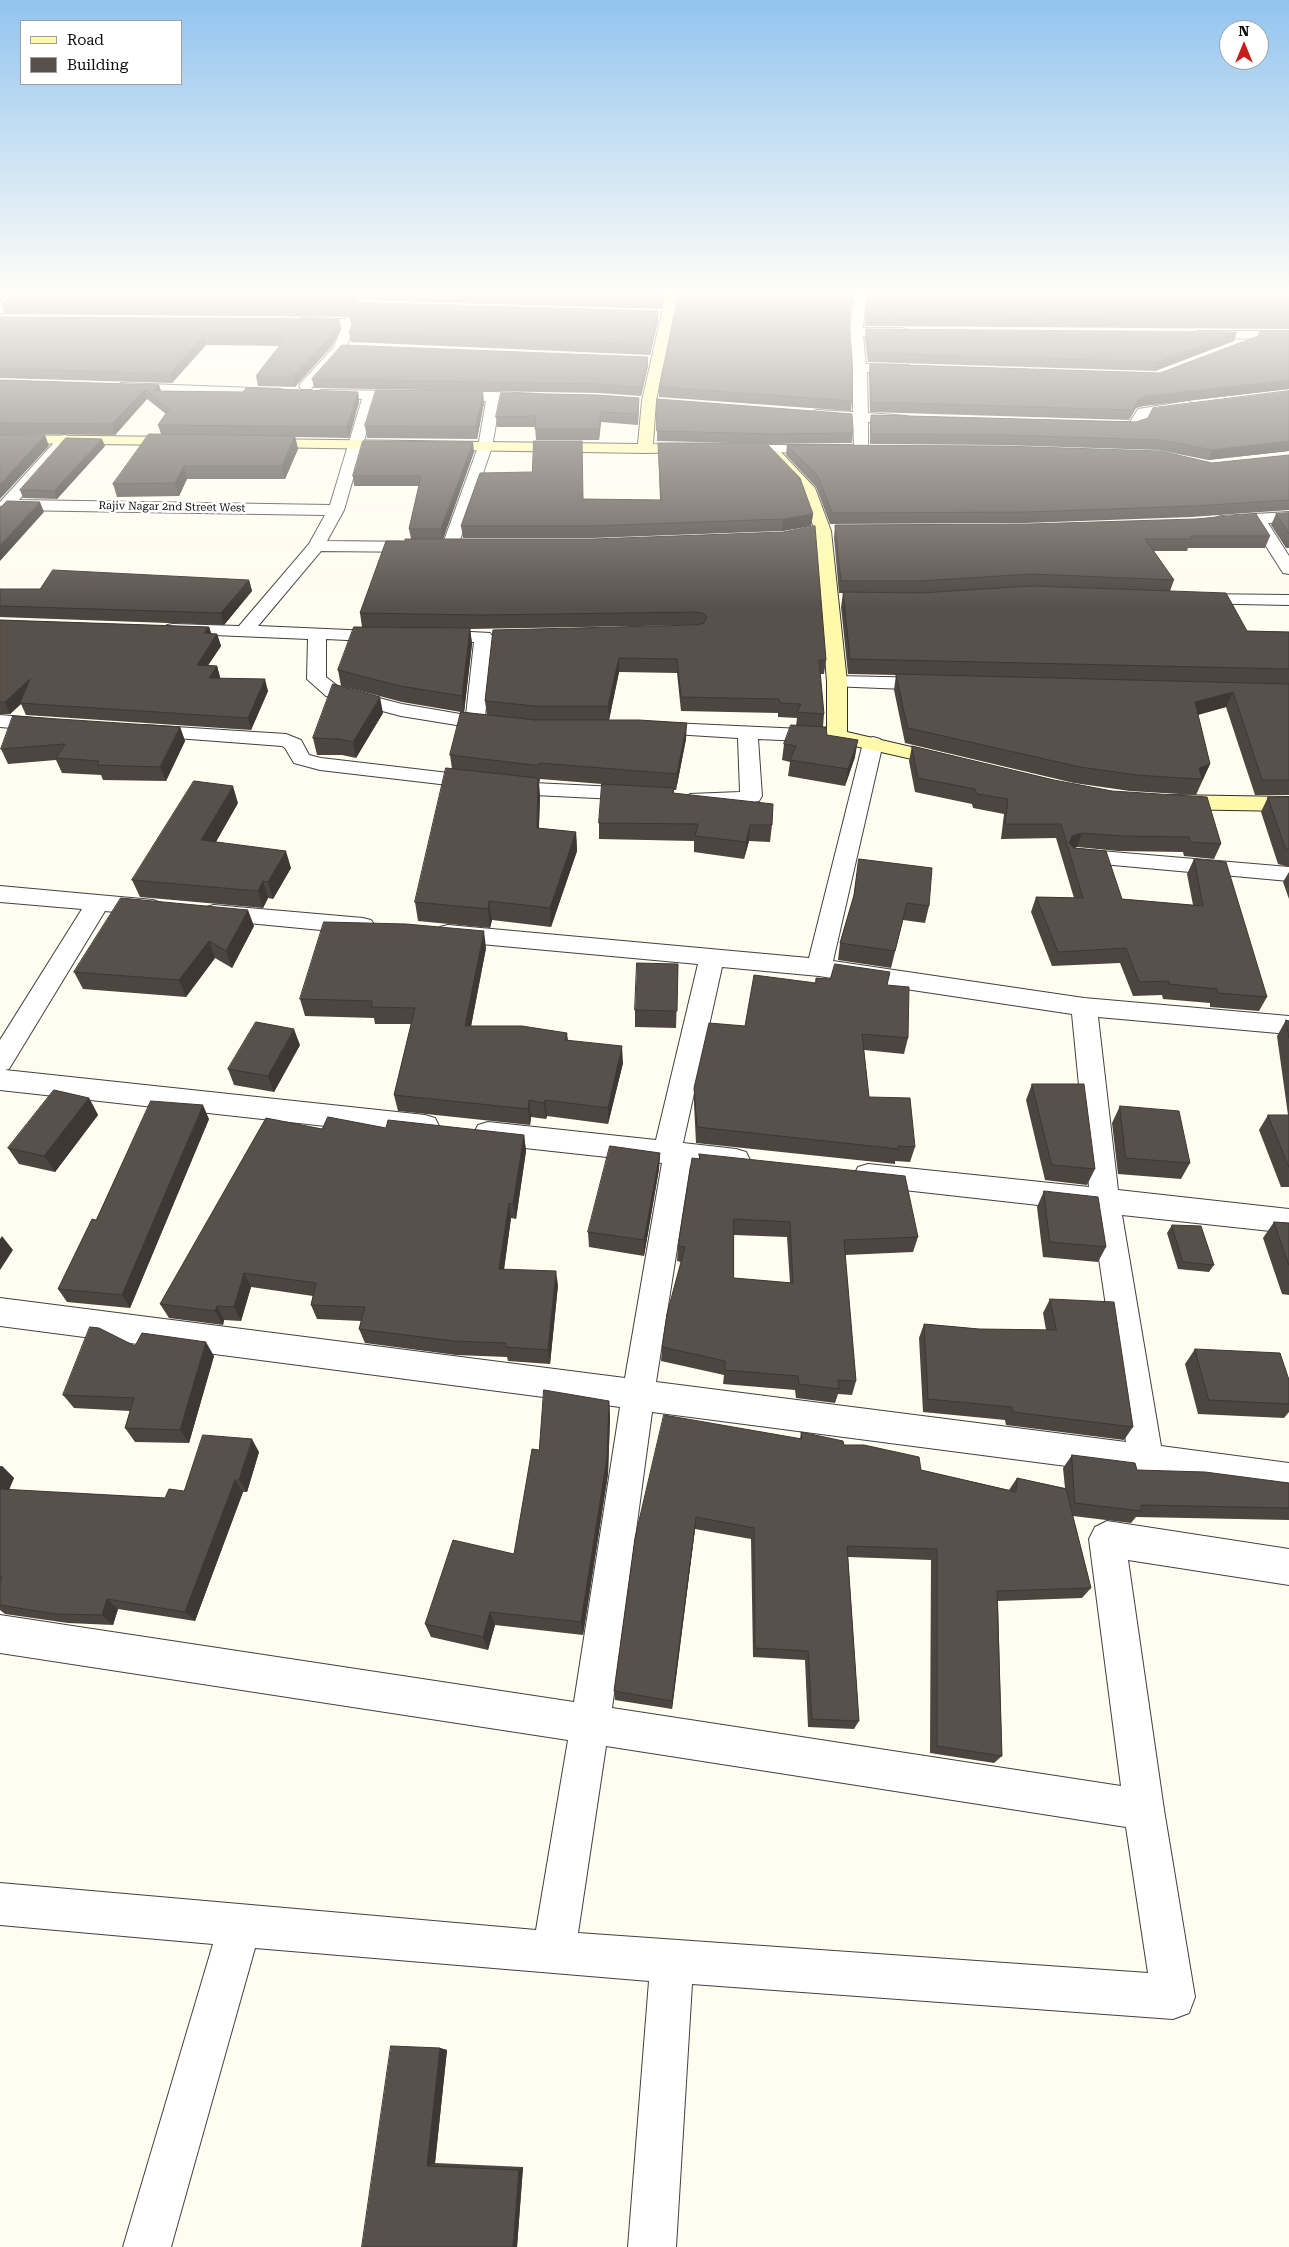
<!DOCTYPE html>
<html>
<head>
<meta charset="utf-8">
<style>
  body { margin:0 }
  #map { position:relative; width:1289px; height:2247px; overflow:hidden; background:#fffdf0; font-family:"Roboto Serif",serif }
  canvas { display:block }
  .legend { position:absolute; left:20px; top:20px; width:162px; height:65px; box-sizing:border-box; background:#fff; border:1px solid #9f9f9f; margin:0; padding:6px 9px; list-style:none; font-size:15px; color:#0e0e0e }
  .legend li { display:flex; align-items:center; gap:10px; height:25px }
  .legend b { width:25px; border:1px solid #9f9f9f }
  .north { position:absolute; left:1219px; top:20px; width:50px; height:50px; box-sizing:border-box; background:#fff; border:1px solid #9f9f9f; border-radius:50%; rotate:0deg; font-size:14px; font-weight:700; line-height:20px; text-align:center; color:#0e0e0e }
  .north::after { content:''; display:block; margin:auto; width:18px; height:22px; background:#c91e1c; clip-path:polygon(50% 0,100% 100%,50% 72%,0 100%) }
</style>
</head>
<body>
<div id="map">
<canvas width="1289" height="2247"></canvas>
<ul class="legend">
<li><b style="height:6px;background:#fffaab"></b>Road</li>
<li><b style="height:14px;background:#58504a"></b>Building</li>
</ul>
<div class="north">N</div>
</div>
<script>
const g = document.querySelector('canvas').getContext('2d');
g.lineJoin = 'round';
function stroke(path, color, width, dash) { g.strokeStyle = color; g.lineWidth = width; g.lineCap = dash ? 'butt' : 'round'; g.setLineDash(dash || []); g.stroke(path); }
function fillPath(path, color) { g.fillStyle = color; g.fill(path, 'evenodd'); }
function drawText(font, color, halo, rows, align = 'center') {
  g.font = font + ' "Roboto Serif",serif'; g.lineWidth = 5; g.setLineDash([]); g.textBaseline = 'middle'; g.strokeStyle = halo; g.fillStyle = color; for (const [text, x, y, turn = 0] of rows) {
    g.save(); g.translate(x, y); g.rotate((+turn || 0) * Math.PI / 180); g.textAlign = isNaN(turn) ? turn : align; if (halo) g.strokeText(text, 0, 0); g.fillText(text, 0, 0); g.restore();
  }
}
const street = new Path2D(`
  M9 294H22L4 313 0 314V303Z
  M356 294H368L346 348 311 389H301L299 386 301 383 334 347 342 327 302 326 296 322 302 318 346 319Z
  M854 294H866L863 328H903L909 332 903 336H863L866 364 908 365 915 369 908 373 867 372 868 413 907 416 914 420 907 424 868 422V450L866 453 861 454 765 452 763 449 765 446 770 445H854L853 421 816 418 809 414 816 410 853 412V368L850 332Z
  M1198 331H1289V339L1194 338 1192 335 1194 332Z
  M121 383 281 389 288 393 281 397 116 390 114 387Z
  M321 390 494 392 538 394 545 398 538 402 500 401 492 447 458 546 456 550H444L442 546 478 447 486 401 376 399 344 510 327 541 421 542 427 543 429 547 427 551 421 552 321 551 258 626 394 632 397 636 394 640 388 642 326 639V677L340 688 402 704 466 715 474 642H433L427 640 424 636 427 632 433 630 490 633 493 637 485 717 510 721 513 725 510 729 503 731 475 728 401 716 326 696 307 679 308 639 167 633 164 629 167 625 173 624 239 626 309 544 325 515 11 510 6 515 0 517V502L60 436 65 435 72 439 70 442 19 500 330 505 362 399 316 397 314 394Z
  M1188 401 1195 405 1193 408 1149 415C1148 419 1147 424 1144 426 1137 432 1103 433 1098 426L1105 422H1130L1138 409Z
  M1289 512V522L1268 523 1289 556V574L1283 573 1252 524H1215L1213 521 1215 518 1221 516Z
  M1193 594 1289 595V605L1187 603 1184 599 1187 595Z
  M837 676 931 678 938 680 941 684 938 688 931 690 830 686 827 682 830 678Z
  M0 715 48 719 55 721 58 725 55 729 48 731 0 727Z
  M648 722 825 730 832 732 835 736 832 740 825 742 758 739 762 796 759 801C736 806 713 809 690 804L687 799 690 794 740 792 738 738 641 732 638 728 641 724Z
  M144 725 286 734 301 740 309 755 321 758 534 783 637 788 645 789 648 794 645 799 637 800 534 795 320 770 294 763 285 748 282 746 137 735 134 731 137 727Z
  M873 737 880 739 883 743 833 961 1084 998 1289 1016V1034L1098 1017 1118 1190 1289 1209V1233L1122 1215 1161 1446 1289 1463V1495L652 1412 612 1708 1121 1786 1089 1539 1095 1527 1107 1521 1289 1549V1585L1128 1560 1164 1810 1195 1997 1189 2013 1173 2019 692 1984 676 2247H628L649 1981 255 1948 171 2247H123L213 1944 0 1925V1883L536 1930 568 1740 0 1653V1615L574 1702 620 1407 0 1326V1298L625 1378 662 1163 488 1144 478 1141 474 1133 478 1125 488 1122 656 1140 698 964 448 941 440 939 436 933 440 927 448 925 809 958 863 743 866 739ZM722 967 819 976 1072 1014 1089 1187 868 1164 858 1167 854 1175 858 1183 868 1186 1092 1211 1126 1442 656 1382 690 1166 736 1171 746 1168 750 1160 746 1152 736 1149 683 1143ZM606 1746 1126 1827 1148 1973 578 1933Z
  M1077 849 1289 867V881L1069 861 1066 856 1069 851Z
  M0 886 153 900 161 903 165 908 161 913 153 916 105 911 9 1069 5 1070 425 1115 435 1118 439 1126 435 1134 425 1137 0 1090V1040L82 909 0 902Z
  M214 905 363 918 371 920 375 926 371 932 363 934 206 919 202 913 206 907Z`);
const secondary = new Path2D(`
  M666 294H678L656 401 653 444 696 445 701 446 703 449 701 452 645 453 259 447 252 443 259 439 638 444 642 401Z
  M0 435 181 437 188 441 181 445 0 443Z
  M776 451 781 452 815 488 831 531 847 682V732L954 757 957 761 954 765 947 767 837 742 830 740 827 736V682L815 531 800 489 769 455 771 452Z
  M1171 795 1289 797V811L1171 809 1163 807 1160 802 1163 797Z`);
const wall = new Path2D(`
  M12 294H664L661 309 357 300 355 302 658 321 650 355 351 342 349 333 352 326 350 319 351 318 350 317 5 314 2 305Z
  M868 294H1289V329L865 326Z
  M677 306 849 322 852 401 851 411 659 397V387Z
  M0 317 339 319 341 329 332 346 295 387 258 386 256 376 280 346 206 345 172 383 0 378Z
  M866 329 1234 341 1155 371 868 362 865 338Z
  M1289 331V389L1143 406 1136 408 1129 420 870 412 869 374 870 364 1160 373Z
  M648 357V366L641 396 598 393 314 388 312 379Z
  M0 380 159 385 161 391 243 392H358L359 402 349 438 295 437 298 449 285 479H187L179 496 117 497 113 484 161 434 158 425 166 414 147 399 115 435 0 434Z
  M1289 391V451L1208 460 1158 450 1000 445 870 444V425L871 415 1136 422Z
  M639 398 638 425 601 422 599 440H536L535 427H497L496 417Z
  M657 399 853 433 852 443 767 444 813 514 811 526 782 531 593 538H463L461 526 583 499 660 500 658 443H736L657 441Z
  M484 403 477 439 367 438 365 426Z
  M787 445 1212 463 1289 455V510L1191 517 1026 523 830 524 816 487 786 455Z
  M105 446 57 499 23 498 20 490Z
  M474 452 443 539H411L409 529 419 486H354L353 476Z
  M1289 513V548H1286L1271 525 1276 514Z
  M835 525 1270 536 1265 548H1188L1187 551H1154L1174 580 1170 591 1247 631 1289 632V795H1255L1226 707 1198 715 1210 764 1196 795 1130 791 1074 783 905 743 894 690 896 675 848 674 841 607 843 593H839L834 538Z
  M593 539 826 660 824 674H820L824 714 823 727 827 735 855 757 845 786 788 776 790 762 782 760 784 744 796 726 797 718 778 717V713L681 711 677 673 619 672 609 720 686 739 676 790H674V793L772 825 770 842 749 841 744 859 694 852V841L599 839V823L602 784 540 779V782L539 781 540 797 539 828 576 832 577 851 551 927 492 920 490 928 418 921 415 902 452 769 450 755 461 712 402 702 341 686 338 670 362 627 360 613 405 541ZM696 625 485 701 487 715 464 712 472 644 470 629Z
  M249 580 252 591 224 625 0 617V589H40Z
  M0 620 209 627 211 634H217L221 646 208 665 217 666 220 677V678L268 691 251 730 26 715 21 704 10 714H0Z
  M383 713 356 758 342 755H317L313 738Z
  M180 727 185 741 166 781 103 780 101 775 62 773 56 760 8 764 1 749Z
  M912 746 1221 844 1214 859 1184 856 1183 852 1118 851 1077 847 1074 848 1122 899 1193 905 1187 874 1194 859 1267 997 1259 1011 1210 1007V1003L1163 999 1162 995 1133 996 1120 963 1052 966 1031 912 1036 897 1074 898 1056 838 1001 839 1004 814 973 808 972 804 915 792 909 761Z
  M1268 797H1289V867L1278 864 1261 812Z
  M238 803 216 842 291 868 273 899 268 898 263 908 140 897 132 880Z
  M859 859 929 906 925 923 903 920 891 968 838 960 840 943 853 900Z
  M1289 872V899L1283 882Z
  M254 926 232 968 215 958 186 997 83 989 74 972Z
  M486 948 471 1026 567 1033 568 1040 623 1063 608 1124 547 1116 546 1119 531 1117 530 1125 398 1111 394 1095 411 1024H375L374 1018 305 1016 300 999Z
  M678 964 676 1028 635 1027V1010Z
  M816 978 887 985 908 1038 904 1054 864 1050 869 1097 915 1147 910 1162 895 1161V1164L696 1143 694 1104V1088L745 1026 815 983Z
  M1286 1020 1289 1021V1187H1281L1259 1130 1268 1115H1288L1277 1036Z
  M300 1045 274 1092 234 1085 228 1069Z
  M1032 1084 1095 1169 1087 1185 1045 1180 1026 1100Z
  M89 1098 98 1115 55 1172 19 1164 8 1148Z
  M1120 1106 1190 1163 1181 1179 1118 1174 1112 1123Z
  M209 1119 130 1308 67 1302 58 1289 96 1220Z
  M386 1128 524 1135 526 1151 516 1219 511 1218 504 1269 558 1285 550 1364 508 1361 507 1357 456 1355 365 1343 359 1329 361 1321 317 1319 311 1305 313 1296 251 1287 241 1321 224 1320 223 1325 169 1318 160 1304 322 1129Z
  M660 1153 659 1169 644 1256 589 1247 588 1232Z
  M699 1154 918 1237 913 1252 845 1255 856 1381 852 1395 838 1394 835 1403 796 1398 795 1390 723 1384 724 1375 661 1361 662 1347 681 1262 677 1261 678 1246 699 1159ZM734 1235 787 1237 790 1283 734 1278Z
  M1044 1191 1106 1247 1098 1262 1043 1257 1037 1207Z
  M1274 1222 1289 1223V1295L1282 1294 1263 1238Z
  M1172 1225 1214 1265 1209 1272 1178 1269 1167 1233Z
  M1050 1299 1133 1427 1124 1440 1006 1425 1005 1420 923 1412 919 1338 924 1324 979 1329 1046 1330 1043 1313Z
  M135 1346 214 1356 189 1443 135 1442 125 1428 130 1411 74 1408 63 1395Z
  M1195 1349 1289 1380V1412L1284 1418 1198 1414 1185 1364Z
  M609 1401 610 1418 608 1474 583 1635 495 1625 488 1650 431 1637 425 1624 514 1554 539 1450Z
  M801 1432 844 1445 921 1470 1009 1490 1017 1478 1065 1488 1063 1468 1072 1455 1137 1470 1289 1483V1520L1136 1517 1131 1523 1073 1516 1091 1588 1082 1598 998 1601 1002 1756 994 1763 930 1753 931 1560 848 1557 859 1721 854 1729 808 1727 805 1660 753 1657 751 1539 695 1529 672 1709 615 1700 614 1691 635 1538 800 1439Z
  M259 1452 247 1492H243L195 1621 118 1609 113 1625 68 1623 5 1614 0 1610V1466H2L14 1478 9 1490 165 1498 184 1491Z
  M440 2048 447 2050 435 2163 523 2167 517 2247H362Z`);
const shadedWall = new Path2D(`
  M0 294H7L0 301Z
  M350 294H356L357 300 349 305 348 296Z
  M662 294H664L661 309V300Z
  M658 311V321L650 355V345Z
  M339 319 341 329 332 346 295 387 293 377Z
  M1237 332 1234 341 1155 371 1157 362Z
  M204 335 206 345 172 383 170 374Z
  M648 357V366L641 396V387Z
  M1289 380V389L1143 406 1136 408 1129 420 1132 410 1139 398 1146 396Z
  M159 385 162 395 154 391Z
  M145 389 147 399 115 435 112 424Z
  M483 391 484 403 477 439 476 427Z
  M358 392 359 402 349 438 347 427Z
  M639 398V408L638 425V414Z
  M601 412V422L599 440V429Z
  M45 435 49 446 0 499V484Z
  M295 436 298 449 285 479 282 466Z
  M102 439 105 446 57 499 54 491Z
  M1289 441V451L1208 460 1212 450Z
  M473 442 474 452 443 539 441 529Z
  M184 466 187 479 179 496 175 483Z
  M40 502 44 512 0 561V545Z
  M813 514 811 526 782 531 783 519Z
  M249 580 252 591 224 625 221 613Z
  M209 627 213 638 204 633Z
  M470 628 472 644 464 713 462 696Z
  M217 634 221 646 201 676 197 665Z
  M619 658V672L609 720 608 706Z
  M217 666 220 677 213 690 209 678Z
  M30 679 35 691 10 714 5 702Z
  M265 679 268 691 251 730 248 718Z
  M1233 692 1226 707 1189 717 1195 702Z
  M380 697 383 713 356 758 353 742Z
  M687 723 686 739 676 790 677 774Z
  M180 727 185 741 166 781 160 767Z
  M858 740 855 757 845 786 848 769Z
  M1210 764 1203 779 1202 780V779L1199 768Z
  M538 778 540 797 538 846 537 828Z
  M233 786 238 803 207 857 201 840Z
  M750 825 749 841 744 859 746 842Z
  M576 832 577 851 551 927 550 908Z
  M1082 833 1077 847 1069 850 1068 847 1072 836Z
  M286 851 291 868 273 899 268 882Z
  M263 881 268 898 263 908 258 891Z
  M489 901 492 920 490 928 488 909Z
  M248 910 254 926 232 968 226 951Z
  M484 931 486 948 468 1042 465 1026Z
  M209 941 215 958 186 997 179 980Z
  M294 1029 300 1045 274 1092 268 1076Z
  M622 1046 623 1063 608 1124V1108Z
  M89 1098 98 1115 55 1172 44 1156Z
  M529 1100 531 1117 530 1125 528 1109Z
  M545 1100 547 1116 546 1119 544 1103Z
  M203 1105 209 1119 130 1308 122 1295Z
  M524 1135 526 1151 516 1219 513 1204Z
  M660 1153 659 1169 644 1256V1240Z
  M509 1203 511 1218 502 1284 499 1269Z
  M2 1236 13 1250 0 1270V1239Z
  M556 1271 558 1285 550 1364 548 1350Z
  M244 1273 251 1287 241 1321 234 1307Z
  M217 1306 224 1320 223 1325 215 1311Z
  M206 1342 214 1356 189 1443 180 1430Z
  M609 1401 610 1418 608 1474 583 1635 581 1622Z
  M252 1439 259 1452 247 1492 239 1480Z
  M2 1466 14 1478 4 1500 0 1497V1470Z
  M235 1480 243 1492 195 1621 185 1612Z
  M696 1517 695 1529 672 1709V1701Z
  M107 1599 118 1609 113 1625 102 1615Z
  M490 1612 495 1625 488 1650 483 1637Z
  M440 2048 447 2050 435 2163 427 2166Z
  M523 2167 517 2247H513L519 2170Z`);
const building = new Path2D(`
  M12 294H350L348 296 351 302 658 311 650 345 349 333 353 322 350 319 356 313 348 308 2 305Z
  M474 294H662L661 300Z
  M679 294H852L849 322 852 358V401L659 387 677 306Z
  M868 294H1289V320L866 317Z
  M0 317 339 319 331 336 293 377 256 376 287 336 204 335 170 374 0 368Z
  M866 329 1237 332 1157 362 869 353Z
  M1260 331H1289V380L1146 396 1139 398 1132 410 871 402 870 364 1160 373 1258 336Z
  M342 345 648 357 641 387 598 384 312 379Z
  M0 380 159 385 154 391 243 392 246 388 358 392 347 427 158 425 169 409 145 389 112 424 0 423Z
  M376 390 483 391 476 427 365 426Z
  M1289 391V441L1212 450 1161 440 1002 435 871 434V415L1136 422 1148 418 1153 408Z
  M501 393 598 395 639 398 638 414 601 412 599 429H535L536 416 496 417Z
  M657 399 852 414 853 433 773 434 657 431Z
  M149 434 295 436 282 466H184L175 483 113 484Z
  M0 435H45L0 484Z
  M66 438 102 439 54 491 20 490Z
  M363 441 473 442 441 529H409L421 476H353Z
  M534 441H582L583 499 661 500 658 443H766L800 478 813 514 783 519 593 526H461L480 473 532 472Z
  M787 445 1002 446 1161 451 1212 463 1289 455V500L1195 506 1029 512 832 513 818 476Z
  M7 501 40 502 0 545V507L2 506Z
  M1289 513V534L1276 514Z
  M1256 514 1270 536H1190L1192 539H1145L1174 580 1032 574 919 581H841L835 525 1029 524 1195 519Z
  M815 526 826 660H819L824 714 797 712 801 704 780 703 779 699 681 697 677 659 619 658 608 706H535L485 701 493 630 697 625 704 623 707 617 703 613 696 612 482 615 360 613 386 541H405V539H593L783 532Z
  M53 570 249 580 221 613 0 606V589H40Z
  M1033 586 1226 593 1247 631 1289 632V669L850 659 843 592 920 593Z
  M0 620 209 627 204 633 217 634 197 665 217 666 209 678 265 679 248 718 20 703 30 679 5 702H0Z
  M354 627 470 628 462 696 400 686 338 670Z
  M896 674 1289 684V780H1262L1233 692 1195 702 1210 764 1199 768 1202 779 1181 778 1136 775 1080 767 908 728Z
  M333 684 380 697 353 742 338 739 313 738Z
  M461 712 535 720H639L687 723 677 774 539 763V765H533L450 755Z
  M13 716 180 727 160 767 97 765 99 761 56 758 65 744 1 749Z
  M791 725 826 727 827 735 858 740 848 769 790 760 796 746 784 744Z
  M912 746 1054 780 1112 791 1207 797 1221 844 1190 842 1189 837 1123 836 1082 833 1072 836 1069 843 1074 848 1106 851 1122 899 1203 906 1194 859 1226 862 1267 997 1218 993 1217 989 1169 984V981L1139 982 1126 948 1058 952 1036 897 1083 898 1061 824H1005L1008 799 977 794 975 789 918 778Z
  M446 768 538 778 537 828 576 832 550 908 489 901 488 909 415 902Z
  M194 781 233 786 201 840 286 851 268 882 263 881 258 891 132 880Z
  M602 784 674 788 673 793 773 804 772 825H750L746 842 695 836 698 824 599 823Z
  M1268 797H1289V849H1286Z
  M859 859 932 868 929 906 907 903 895 951 840 943 854 895Z
  M121 898 248 910 226 951 209 941 179 980 74 972Z
  M324 922 406 924 484 931 465 1026H522L567 1033 565 1040 622 1046 608 1108 545 1100 544 1103 529 1100 528 1109 394 1095 415 1008 371 1007 372 1001 300 999Z
  M637 963 678 964 677 1011 635 1010Z
  M835 964 890 972 887 985 909 987 908 1038 862 1034 869 1097 910 1098 915 1147 898 1146 899 1149 697 1127 694 1088 709 1023 745 1026 754 975 816 983V978L830 979Z
  M1286 1020 1289 1021V1038Z
  M256 1022 294 1029 268 1076 228 1069Z
  M1032 1084H1084L1095 1169 1052 1165Z
  M54 1090 89 1098 44 1156 8 1148Z
  M151 1101 203 1105 122 1295 58 1289 92 1219 96 1220Z
  M1120 1106 1179 1111 1190 1163 1126 1158Z
  M1268 1115H1289V1167Z
  M328 1117 386 1128 388 1120 524 1135 513 1204 509 1203 499 1269 556 1271 548 1350 506 1347V1343L453 1341 359 1329 365 1307 311 1305 316 1283 244 1273 234 1307 217 1306 215 1311 160 1304 266 1118 322 1129Z
  M610 1146 660 1153 644 1240 588 1232Z
  M699 1154 905 1176 918 1237 844 1240 856 1381 838 1380 839 1389 799 1384 798 1376 725 1370V1361L662 1347 667 1314 685 1247 678 1246 692 1158 700 1159ZM734 1219 790 1222 793 1283 734 1278Z
  M1044 1191 1098 1197 1106 1247 1050 1242Z
  M1274 1222 1289 1223V1265Z
  M1172 1225 1201 1226 1214 1265 1183 1262Z
  M1050 1299 1114 1302 1133 1427 1013 1412 1012 1407 928 1399 924 1324 979 1329 1056 1330Z
  M90 1327 99 1328 135 1346 142 1333 206 1342 180 1430 125 1428 134 1398 63 1395Z
  M1195 1349 1280 1353 1289 1380V1404L1209 1400Z
  M544 1390 609 1401 607 1458 581 1622 490 1612 483 1637 425 1624 453 1540 514 1554 532 1449 539 1450Z
  M664 1415 802 1439 801 1432 843 1441 844 1445H864L919 1457 921 1470 1016 1492 1017 1478 1066 1489 1091 1588 997 1591 1002 1756 937 1746V1549L847 1546 859 1721 812 1719 808 1651 755 1648 754 1528 696 1517 672 1701 614 1691 635 1538Z
  M203 1435 252 1439 239 1480H235L185 1612 107 1599 102 1615 55 1614 0 1605V1583L2 1577H0V1489L165 1498 169 1489 184 1491Z
  M1072 1455 1135 1463 1137 1470 1205 1472 1289 1483V1508L1141 1505V1511L1075 1503Z
  M391 2046 440 2048 427 2166 519 2170 513 2247H362Z`);
const farStreetnames = [
  ["Rajiv Nagar 2nd Street West",172,507,1]
];
stroke(street, '#414141', 2);
stroke(secondary, '#303030', 2);
fillPath(street, '#fff');
fillPath(secondary, '#fffaab');
fillPath(wall, '#4c4540');
fillPath(shadedWall, '#3e3834');
fillPath(building, '#58504a');
stroke(building, '#3e3834', 1);
const sky = g.createLinearGradient(0, 0, 0, 609);
sky.addColorStop(0, '#92c4ef');
sky.addColorStop(0.48, '#fffef8');
sky.addColorStop(1, '#fffef800');
g.fillStyle = sky;
g.fillRect(0, 0, 1289, 609);
drawText('11px', '#0e0e0e', '#fff', farStreetnames);
</script>
</body>
</html>
